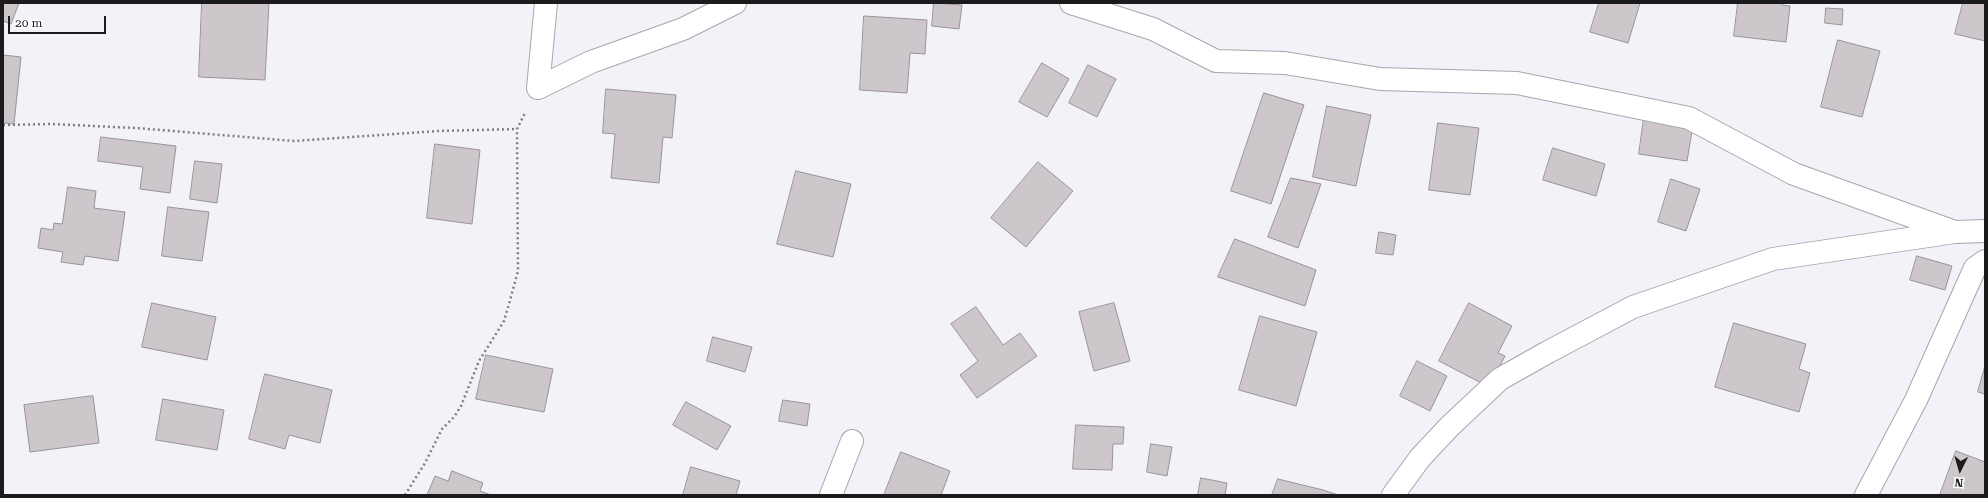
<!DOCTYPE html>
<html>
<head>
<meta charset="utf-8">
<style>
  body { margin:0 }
  #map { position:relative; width:1988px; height:498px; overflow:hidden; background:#f2f2f8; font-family:"Roboto Serif",serif }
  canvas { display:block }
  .frame { position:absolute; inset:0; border:4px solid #1b1b1d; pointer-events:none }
  .north { position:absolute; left:1940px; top:450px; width:40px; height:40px; -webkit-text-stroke:3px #fff; paint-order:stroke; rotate:185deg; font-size:11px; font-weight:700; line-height:16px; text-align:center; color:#1b1b1d }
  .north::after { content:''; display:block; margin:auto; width:14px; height:18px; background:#1b1b1d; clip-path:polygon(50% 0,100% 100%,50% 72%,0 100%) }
  .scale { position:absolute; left:8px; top:16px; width:98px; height:18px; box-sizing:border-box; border:2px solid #1b1b1d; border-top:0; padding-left:5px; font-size:12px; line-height:14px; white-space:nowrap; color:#1b1b1d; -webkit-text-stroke:3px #fff; paint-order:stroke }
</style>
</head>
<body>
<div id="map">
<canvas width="1988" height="498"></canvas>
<div class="frame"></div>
<div class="north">N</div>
<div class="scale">20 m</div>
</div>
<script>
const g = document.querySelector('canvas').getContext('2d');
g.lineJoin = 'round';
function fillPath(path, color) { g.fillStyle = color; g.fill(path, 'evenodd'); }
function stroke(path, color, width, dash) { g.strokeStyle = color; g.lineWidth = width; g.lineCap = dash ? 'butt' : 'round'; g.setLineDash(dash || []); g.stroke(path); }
const building = new Path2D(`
  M3 3H19L11 24 3 21Z
  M202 3H269L265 80 199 77Z
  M934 3 962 5 959 29 932 26Z
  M1599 3H1640L1628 43 1590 32Z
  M1738 3H1783L1782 5 1790 6 1786 42 1734 36Z
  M1963 3H1985V41L1955 34Z
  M1826 8 1843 9 1842 25 1825 23Z
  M864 16 927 20 925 54 910 53 907 93 860 90Z
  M1838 40 1880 51 1862 117 1821 107Z
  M3 55 21 57 14 124 3 123Z
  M1042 63 1069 79 1047 117 1019 102Z
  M1088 65 1116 79 1097 117 1069 103Z
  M606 89 676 95 672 138 663 137 659 183 611 178 615 134 603 133Z
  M1264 93 1304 105 1271 204 1231 191Z
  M1327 106 1371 115 1356 186 1313 177Z
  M1644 118 1693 125 1687 161 1639 154Z
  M1438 123 1479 128 1470 195 1429 190Z
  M101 137 176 146 170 193 140 189 143 167 98 161Z
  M435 144 480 150 472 224 427 218Z
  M1553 148 1605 164 1596 196 1543 180Z
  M195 161 222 164 217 203 190 199Z
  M1038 162 1073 191 1026 247 991 218Z
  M796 171 851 184 833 257 777 244Z
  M1291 178 1321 184 1298 248 1268 237Z
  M1671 179 1700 189 1686 231 1658 222Z
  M68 187 96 191 94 208 125 212 118 261 85 256 83 265 61 262 63 252 38 248 41 228 53 230 54 223 62 224Z
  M168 207 209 212 202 261 162 256Z
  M1379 232 1396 235 1393 255 1376 253Z
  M1235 239 1316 270 1305 306 1218 277Z
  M1917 256 1952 266 1945 290 1910 280Z
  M152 303 216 317 207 360 142 347Z
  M1114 303 1130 361 1094 371 1079 312Z
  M1469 303 1512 326 1498 353 1505 356 1489 387 1439 361Z
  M976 307 1003 345 1020 333 1037 356 977 398 960 375 978 361 951 324Z
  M1260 316 1317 332 1296 406 1239 390Z
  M1734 323 1806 344 1799 369 1810 373 1799 412 1715 387Z
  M713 337 752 347 745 372 707 361Z
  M486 355 553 369 544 412 476 399Z
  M1417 361 1447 376 1430 411 1400 396Z
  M1985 366V394L1978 392Z
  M265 374 332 390 320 443 289 435 285 449 249 439Z
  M93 396 99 443 30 452 24 405Z
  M163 399 224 410 217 450 156 440Z
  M783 400 810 404 807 426 779 421Z
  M686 402 731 426 717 450 673 425Z
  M1076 425 1124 427 1123 444H1113L1112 470 1073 469Z
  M1151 444 1172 447 1167 476 1147 472Z
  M1956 451 1985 462V495H1940Z
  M901 452 950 471 941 495H884Z
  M691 467 740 481 736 495H683Z
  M452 471 483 483 480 491 491 495H427L435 476 448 481Z
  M1201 478 1227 483 1225 495H1198Z
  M1278 479 1323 490 1338 495H1272Z`);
const path = new Path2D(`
  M3 125 51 124 136 128 294 141 438 131 517 129
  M405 495 425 463 442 429 454 417 461 406 479 361 504 321 509 304 518 271 517 129 525 113`);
const minor = new Path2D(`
  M1071 3 1153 29 1216 61 1285 63 1380 79 1517 83 1689 118 1794 174 1955 232
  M538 88 591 62 683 29 735 3
  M538 88 546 3
  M831 495 852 441
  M1393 495 1420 458 1449 427 1500 379 1548 352 1633 307 1773 259 1955 232 1985 231
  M1866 495 1916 400 1975 268 1985 261`);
fillPath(building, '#cdc7cb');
stroke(building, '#989397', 1);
stroke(minor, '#a7a6ac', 24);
stroke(path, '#7e7e82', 2.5, [2, 3]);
stroke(minor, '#fff', 22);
</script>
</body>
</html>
